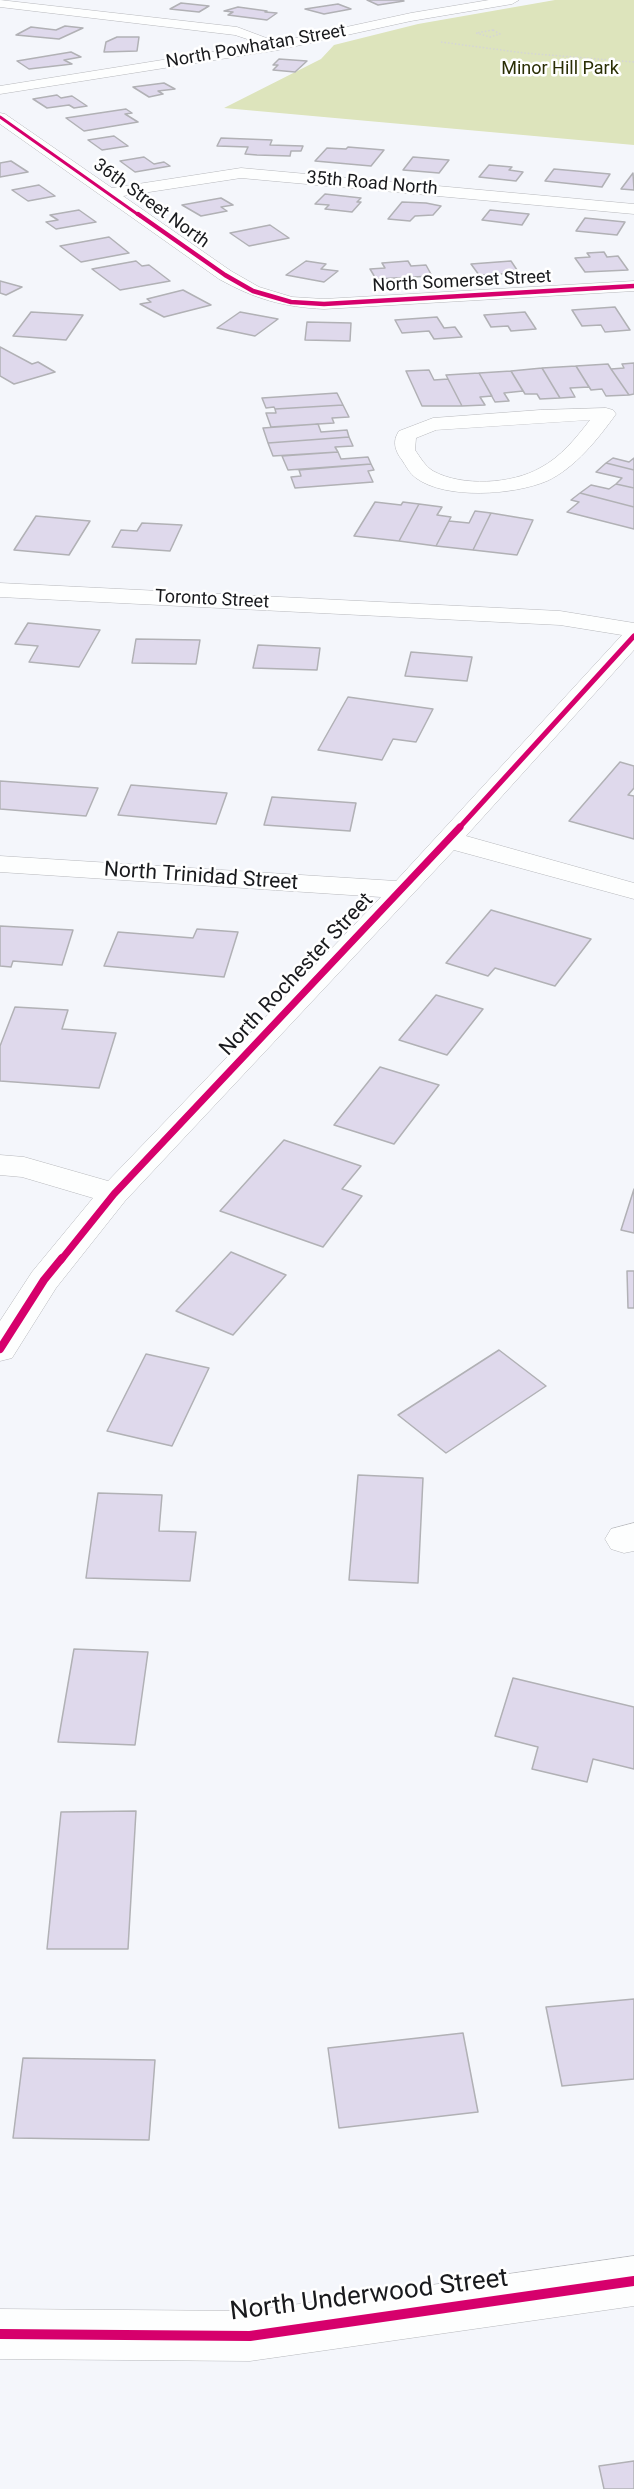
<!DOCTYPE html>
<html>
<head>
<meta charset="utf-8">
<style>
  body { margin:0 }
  canvas { display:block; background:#f4f6fb }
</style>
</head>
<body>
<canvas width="634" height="2489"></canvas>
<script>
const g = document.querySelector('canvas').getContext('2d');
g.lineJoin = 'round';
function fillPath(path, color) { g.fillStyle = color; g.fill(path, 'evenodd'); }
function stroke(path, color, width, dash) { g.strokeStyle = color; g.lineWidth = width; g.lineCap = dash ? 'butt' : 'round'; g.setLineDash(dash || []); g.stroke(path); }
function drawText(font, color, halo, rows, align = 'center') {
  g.font = font + ' Roboto,sans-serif'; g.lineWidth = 5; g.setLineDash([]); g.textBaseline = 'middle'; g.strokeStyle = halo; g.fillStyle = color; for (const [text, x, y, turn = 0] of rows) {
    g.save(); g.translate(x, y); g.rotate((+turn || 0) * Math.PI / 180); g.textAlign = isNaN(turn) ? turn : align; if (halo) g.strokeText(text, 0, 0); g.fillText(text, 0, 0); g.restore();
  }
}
const green = new Path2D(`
  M555 0H634V145L224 108 321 59 334 45 418 24Z`);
const building = new Path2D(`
  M367 0H401L404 1 378 5Z
  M181 3 209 6 199 12 170 9Z
  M338 4 351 9 324 14 305 9Z
  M238 7 267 11 265 12 277 13 267 20 228 15 233 12 224 11Z
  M65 26 83 28 59 39 16 35 31 27 56 30Z
  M117 37H139L137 51 104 52 106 42Z
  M71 52 81 57 64 60 72 64 29 69 17 61Z
  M279 59 307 61 295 72 273 70 278 65H273Z
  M164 83 175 89 158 91 163 94 149 97 133 87Z
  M57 95 61 98 72 96 87 106 74 108 69 105 47 108 33 99Z
  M126 109 132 113 125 114 138 122 84 131 66 118Z
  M114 136 128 146 102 150 88 140Z
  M221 138 272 140 270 145 303 146 301 151H291L290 156 257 155 245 154 248 147 217 146Z
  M348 147 384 150 371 166 315 161 327 148 346 149Z
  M144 157 154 164 164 162 170 166 135 172 120 161Z
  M413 157 449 160 439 173 403 170Z
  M11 161 28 172 0 177V163Z
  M489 165 512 167 509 170 523 172 516 181 479 177Z
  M554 169 610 174 602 187 545 181Z
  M633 173 634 190 621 189Z
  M39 185 55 196 28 201 12 190Z
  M325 194 361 198 357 202H361L352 212 325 209 329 205 315 204Z
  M221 198 233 205 221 207 227 211 201 216 182 205Z
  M402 202 426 203 441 206 433 215 415 216 410 221 388 219Z
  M79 210 96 222 56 229 46 222 58 220 50 215Z
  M490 210 529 214 522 225 482 220Z
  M585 218 625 222 617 235 576 231Z
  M270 225 289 238 249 246 230 233Z
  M109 237 129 253 81 262 60 246Z
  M604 252 607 257 618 256 628 270 585 272 575 258 590 257 587 253Z
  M136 261 142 266 149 265 170 281 120 290 92 269Z
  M306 261 326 264 321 269 338 271 324 282 286 275Z
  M408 261 411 266 426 265 432 276 376 279 370 269 385 268 382 263Z
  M511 261 519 273 479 275 471 264Z
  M0 281 22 287 6 295 0 293Z
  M183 290 211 305 164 317 140 304 151 302 147 299Z
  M615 307 630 330 605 332 601 325 582 326 572 310Z
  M31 312 83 315 66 340 13 336Z
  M240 312 278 319 255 336 217 328Z
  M525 312 536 329 511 331 508 326 491 327 484 315Z
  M437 317 444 328 455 327 462 337 434 339 429 331 402 333 395 320Z
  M307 322 351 323 350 341 305 340Z
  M0 347 32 364 38 362 55 372 14 384 0 376Z
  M634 363V394L629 395 611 369 624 368 622 364Z
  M608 364 611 369 629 395 606 396 602 389 591 390 576 366Z
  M576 366 589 387 570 388 575 397 560 398 542 368Z
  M542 368 560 398 540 399 537 394H525L511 371Z
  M429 370 434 380 448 379 462 406H422L406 371Z
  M511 371 523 391 504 393 509 401 495 402 479 373Z
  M479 373 492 396 480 397 485 405 462 406 446 375Z
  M337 393 343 405 275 409 274 407 266 408 262 398Z
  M343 405 349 417 332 418 334 423 271 427 266 413H276L275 409Z
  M318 424 321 432 347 430 349 437 268 443 263 428Z
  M349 437 353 446 335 447 338 452 273 456 268 443Z
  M338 452 341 459 368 457 371 464 288 470 282 456Z
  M613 458 629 462 634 458V470L606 463Z
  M606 463 634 470V488L616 484 622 478 596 472Z
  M371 464 374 470 368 471 373 482 295 488 291 477 301 476 299 470Z
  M616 484 634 488V507L580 493 591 485 609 489Z
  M580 493 634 507V529L567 512 579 502 571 500Z
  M375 502 401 505 403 502 419 504 399 541 354 536Z
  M419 504 442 507 437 515 451 517 436 546 399 541Z
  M475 511 491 513 473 550 436 546 449 521 469 523Z
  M491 513 533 520 517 555 473 550Z
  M36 516 90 521 69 555 14 550Z
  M142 523 182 525 170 551 112 547 121 530 137 531Z
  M28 623 100 630 79 667 29 662 38 646 15 644Z
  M136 639 200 640 196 664 132 663Z
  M258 645 320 648 317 670 253 668Z
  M411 652 472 657 467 681 405 676Z
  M348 697 433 709 416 742 393 739 382 760 318 750Z
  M620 762 634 766V788L628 795 634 796V839L569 821Z
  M0 781 98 788 86 816 0 809Z
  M131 785 227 793 216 824 118 815Z
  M272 797 356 803 350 831 264 825Z
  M491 910 591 939 555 986 495 968 488 976 446 963Z
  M0 926 73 930 62 965 13 961 11 967 0 966Z
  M197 929 238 932 224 977 104 966 118 932 193 938Z
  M436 995 483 1009 447 1055 399 1040Z
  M15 1007 68 1010 62 1029 116 1033 99 1088 0 1081V1046Z
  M380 1067 439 1085 394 1144 334 1125Z
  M284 1140 361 1166 342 1189 362 1196 323 1247 220 1211Z
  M634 1189V1233L621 1230Z
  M231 1252 286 1275 233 1335 176 1311Z
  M627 1271H634V1308H628Z
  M499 1350 546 1386 446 1453 398 1415Z
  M146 1354 209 1368 172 1446 107 1431Z
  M358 1475 423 1478 418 1583 349 1580Z
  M98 1493 162 1495 159 1531 196 1532 190 1581 86 1578Z
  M74 1649 148 1652 135 1745 58 1742Z
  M513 1678 634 1707V1769L593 1759 587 1782 532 1769 538 1747 495 1736Z
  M136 1811 128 1949H47L61 1812Z
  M634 1999V2079L562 2086 546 2007Z
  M463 2033 478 2112 339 2128 328 2048Z
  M23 2058 155 2060 149 2140 13 2138Z
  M634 2461V2489H604L599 2466Z`);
const path = new Path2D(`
  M493 30 500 34 490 37 476 33Z
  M441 42 524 53 634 62`);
const minor = new Path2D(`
  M0 0 237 27 277 42 411 13 489 0H519L512 4 411 21 278 50 0 94V86L262 44 235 35 0 7Z
  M0 113 5 114 112 188 241 168 634 204V214L241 178 123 196 231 271 259 287 292 297 324 299 634 281V291L324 309C283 307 255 299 219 279L0 124Z
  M606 408 613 410 616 414C598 439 575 468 547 481 514 495 446 500 416 478 410 474 406 466 402 460 395 451 392 441 399 431L433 418 540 410ZM590 420C576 438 561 457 540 468 512 484 462 487 433 471 425 466 420 457 415 450L416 438 436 430Z
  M0 583 560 611 634 623V650L466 836 634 883V899L454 850 125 1201 56 1288 12 1358 0 1361V1321L32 1272 93 1198 22 1177 0 1175V1155L24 1157 108 1181 381 897 0 872V856L396 881 622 635 560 625 0 597Z
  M634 1523V1551L624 1553 611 1549 605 1539 611 1529Z
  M634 2256V2306L250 2361 0 2359V2309L250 2311Z`);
const cyclewayFar5 = new Path2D(`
  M0 117 140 216`);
const cyclewayFar4 = new Path2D(`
  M138 214 225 275 253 291 291 302 324 304 634 286`);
const cyclewayFar3 = new Path2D(`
  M459 828 634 636`);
const cyclewayFar2 = new Path2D(`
  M61 1260 114 1194 460 827`);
const cyclewayFar1 = new Path2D(`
  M0 1349 44 1280 62 1258`);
const cycleway = new Path2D(`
  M0 2334 250 2336 634 2281`);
const farStreetnames = [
  ["North Powhatan Street",256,47,-10],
  ["35th Road North",372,184,5],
  ["36th Street North",151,204,36],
  ["North Somerset Street",462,282,-3],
  ["Toronto Street",212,600,3]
];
const farParknames = [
  ["Minor Hill Park",560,69]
];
const streetNames = [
  ["North Trinidad Street",201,877,4],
  ["North Rochester Street",297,975,-47]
];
const nearStreetnames = [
  ["North Underwood Street",369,2296,-7]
];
fillPath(green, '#dde4bc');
fillPath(building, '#dfd9ec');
stroke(building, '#b1b1b5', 1.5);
stroke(minor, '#b7b8bc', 1);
stroke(path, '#d5d5d6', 1.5, [1.5, 2]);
fillPath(minor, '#fdfefe');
stroke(cyclewayFar5, '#d6006c', 3);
stroke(cyclewayFar4, '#d6006c', 4.5);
stroke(cyclewayFar3, '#d6006c', 5);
stroke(cyclewayFar2, '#d6006c', 7);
stroke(cyclewayFar1, '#d6006c', 8);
stroke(cycleway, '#d6006c', 10);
drawText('18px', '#191a1d', '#fff', farStreetnames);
drawText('18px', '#2b2f05', '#fff', farParknames);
drawText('21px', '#191a1d', '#fff', streetNames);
drawText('26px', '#191a1d', '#fff', nearStreetnames);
</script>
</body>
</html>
